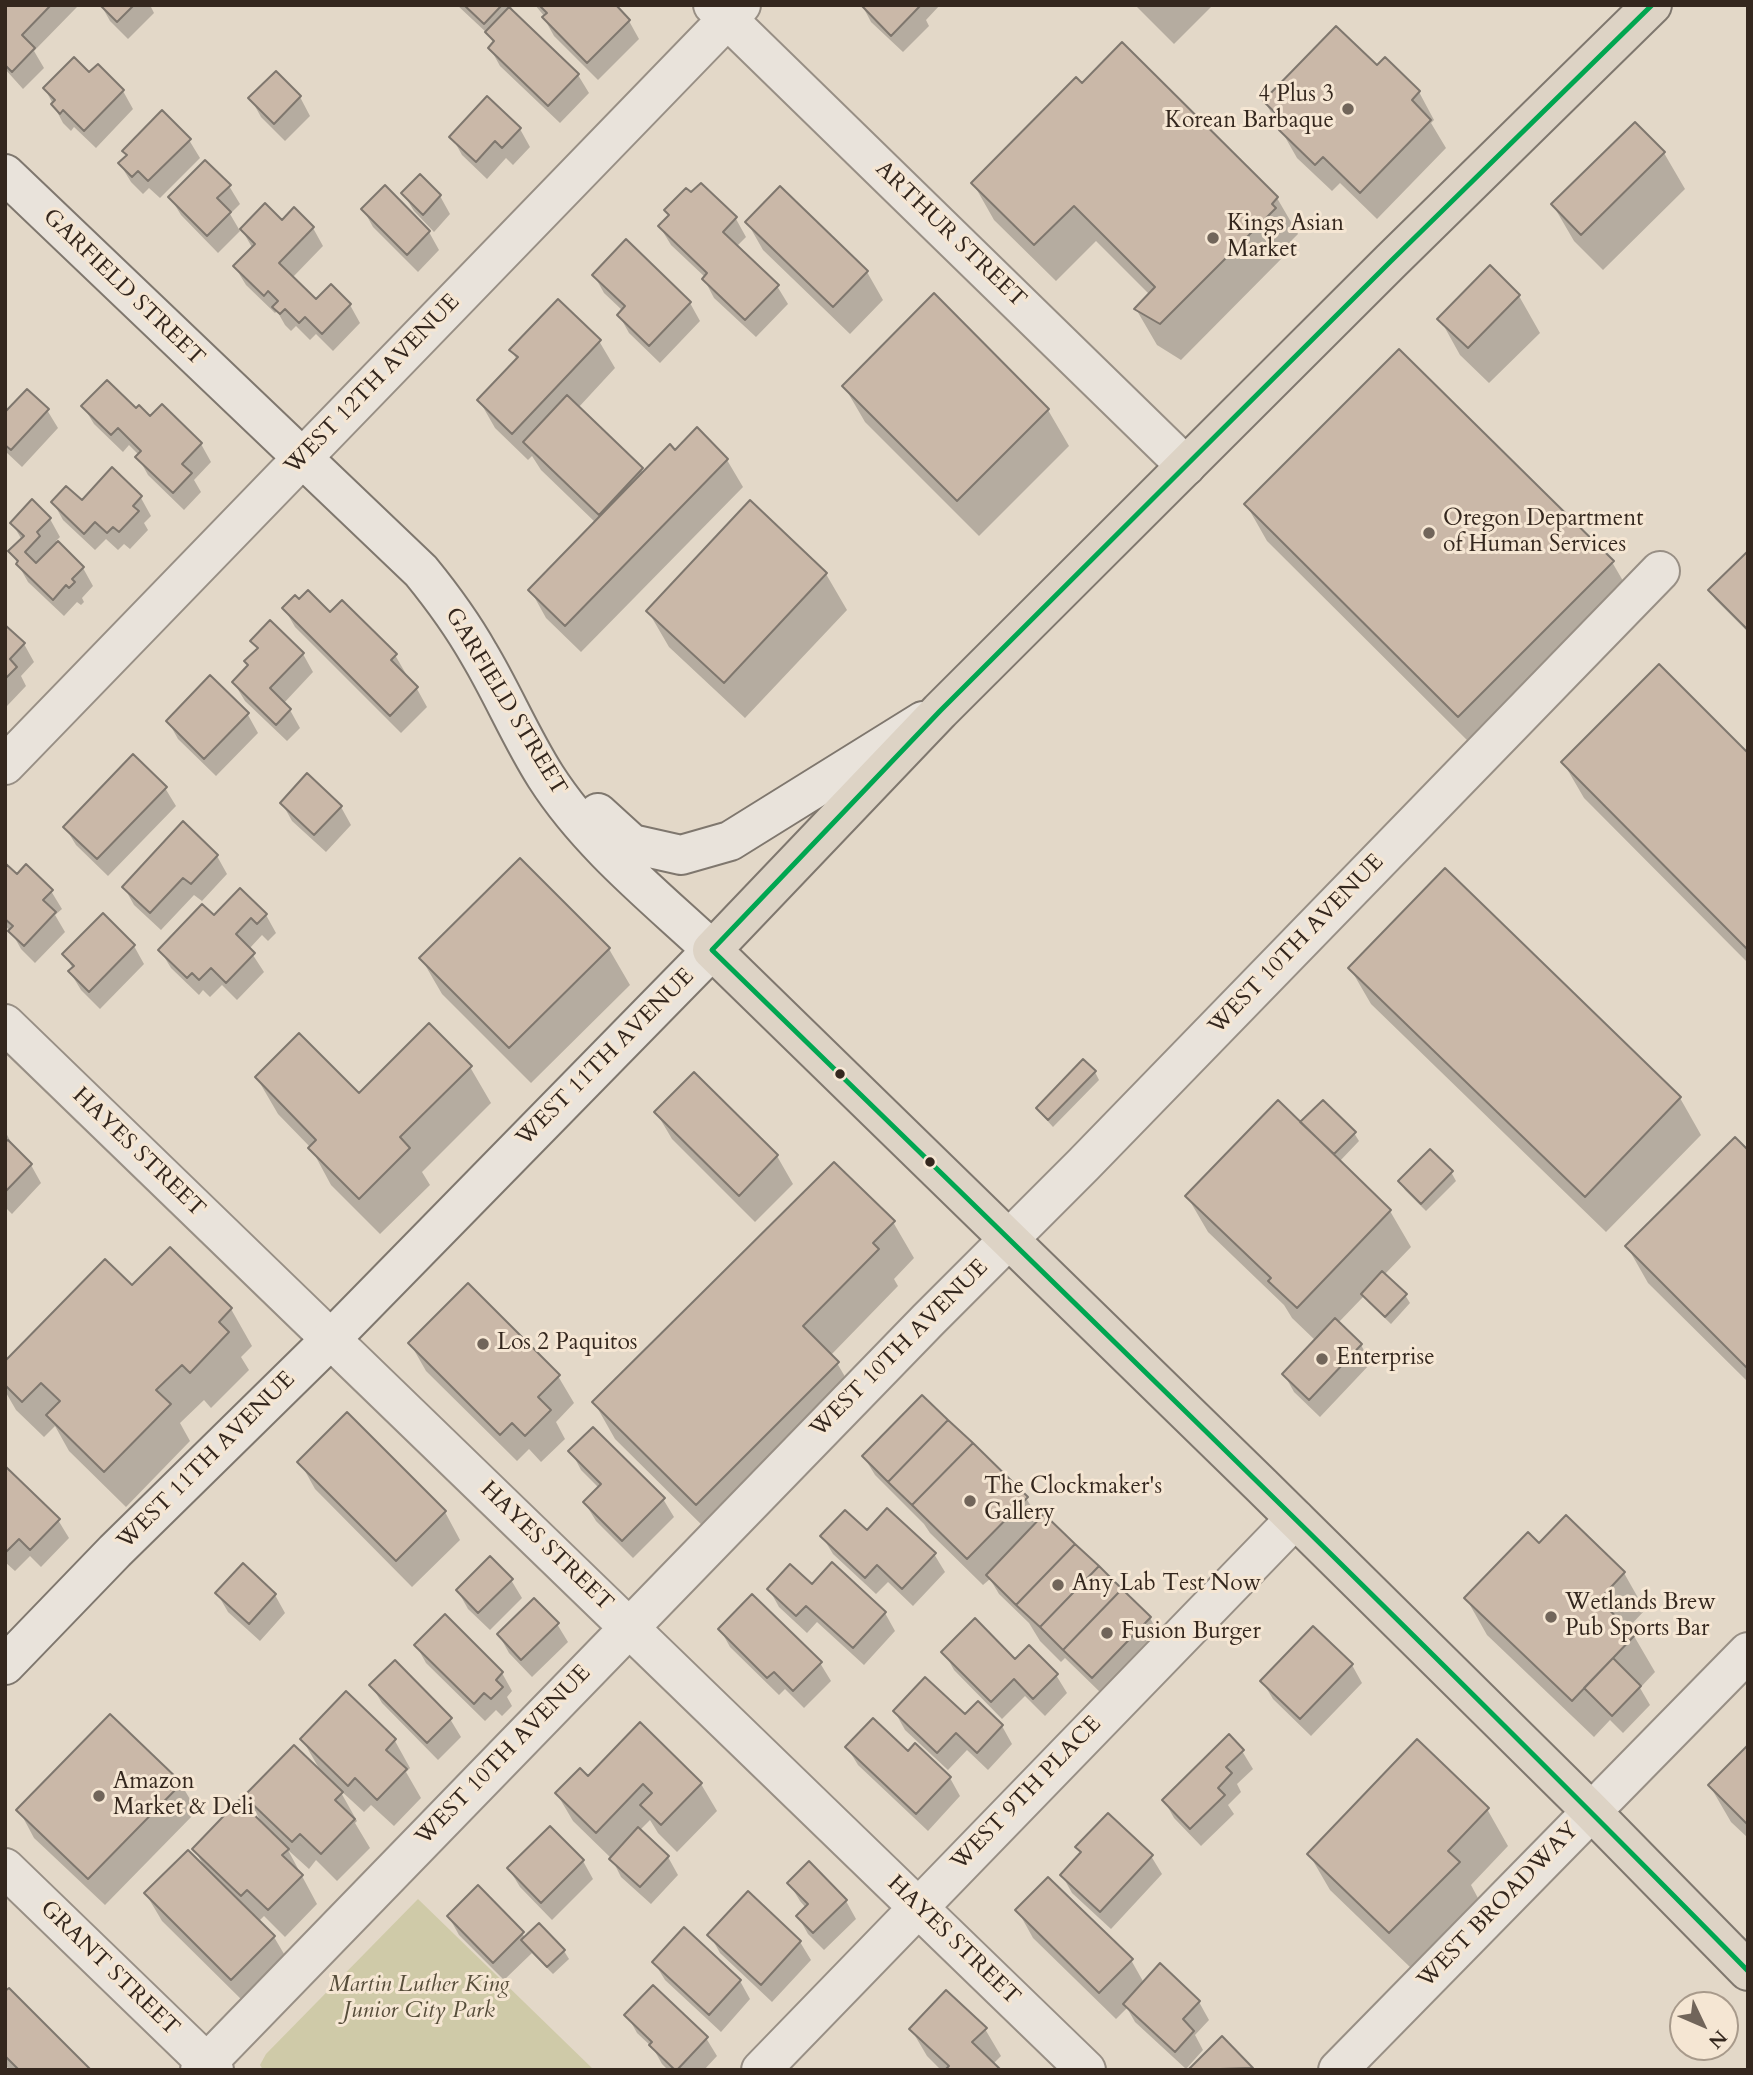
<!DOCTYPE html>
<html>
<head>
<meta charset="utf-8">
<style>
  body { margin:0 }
  #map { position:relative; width:1753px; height:2075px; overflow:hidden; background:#e3d8c8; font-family:Cardo,serif }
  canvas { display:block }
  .frame { position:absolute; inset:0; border:7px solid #34271e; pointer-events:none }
  .north { position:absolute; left:1669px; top:1991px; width:70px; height:70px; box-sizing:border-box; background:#f5e6d3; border:2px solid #a89a8b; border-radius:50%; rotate:134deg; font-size:19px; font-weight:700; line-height:28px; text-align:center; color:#34271e }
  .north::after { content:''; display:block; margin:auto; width:24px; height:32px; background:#71655a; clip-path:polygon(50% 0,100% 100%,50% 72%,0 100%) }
</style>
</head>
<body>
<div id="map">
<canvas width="1753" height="2075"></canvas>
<div class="frame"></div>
<div class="north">N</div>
</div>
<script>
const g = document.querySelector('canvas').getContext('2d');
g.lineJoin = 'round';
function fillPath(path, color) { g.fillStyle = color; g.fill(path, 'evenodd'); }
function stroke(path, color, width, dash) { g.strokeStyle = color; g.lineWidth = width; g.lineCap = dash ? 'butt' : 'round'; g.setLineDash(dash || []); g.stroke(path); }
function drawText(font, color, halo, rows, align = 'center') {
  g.font = font + ' Cardo,serif'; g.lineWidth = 6; g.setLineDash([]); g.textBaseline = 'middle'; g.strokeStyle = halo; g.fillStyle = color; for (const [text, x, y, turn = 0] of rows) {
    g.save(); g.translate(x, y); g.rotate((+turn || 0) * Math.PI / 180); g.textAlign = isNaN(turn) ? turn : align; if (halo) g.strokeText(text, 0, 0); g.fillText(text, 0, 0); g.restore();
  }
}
const green = new Path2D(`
  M418 1899 594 2070H263L260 2065 266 2054Z`);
const shadow = new Path2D(`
  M5 5 77 7 34 51 44 68 23 89 5 69Z
  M101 5H150L154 13 128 39 110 21Z
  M457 5H510L517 17 578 75 589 93 560 123 500 66 490 48 494 44 488 34Z
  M535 5H613L629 21 639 39 598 80 554 36 544 18 545 17Z
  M862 5H940L926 20 929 26 903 52 871 22Z
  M1135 5H1213L1174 44Z
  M1377 67 1419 92 1434 120 1431 123 1446 148 1377 219 1340 183 1332 191 1297 158 1265 102Z
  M276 73 300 97 310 116 285 141 261 117 251 99Z
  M89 75 123 91 133 109 96 148 74 127 71 131 63 123 45 89Z
  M1082 85 1277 198 1298 234 1292 240 1295 245 1181 360 1157 345 1136 309 1150 295 1096 241 1056 281 994 220 973 183Z
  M520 129 530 147 513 165 506 158 487 179 462 155 452 137Z
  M189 140 200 158 160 198 149 188 143 194 131 182 120 164 127 156 124 151Z
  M1664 153 1685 189 1603 270 1574 241 1553 205Z
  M420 177 440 196 450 214 434 232 414 211 403 193Z
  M701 185 736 219 746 237 736 247 777 286 788 304 756 337 714 298 704 279 706 278 671 245 660 227Z
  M229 186 240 204 230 214 240 231 218 253 181 215 170 197Z
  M780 189 867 272 883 300 850 334 763 250 747 222Z
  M363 209 429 232 439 250 418 272 373 227Z
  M282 223 313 228 323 246 292 278 316 302 350 305 360 323 333 351 316 334 310 340 296 326 291 331 285 325 277 311 275 313 246 285 235 267 253 249 242 230Z
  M1490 268 1519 296 1540 333 1489 383 1460 355 1440 319Z
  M594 275 690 303 700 321 660 363 629 333 619 315 623 311 604 293Z
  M599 341 615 368 578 408 644 473 675 452 727 460 743 487 581 652 546 618 531 591 596 523 541 470 532 456 528 460 495 428 479 400 517 360 511 350Z
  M844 386 1048 410 1069 446 979 536 865 422Z
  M83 406 136 410 201 444 211 462 194 480 201 492 184 510 148 475 138 457 139 455 129 445 123 452 94 424Z
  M47 410 58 428 22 467 5 451V415Z
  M141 498 151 516 144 523 148 530 130 549 124 544 118 550 106 539 95 550 63 520 53 502Z
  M1246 504 1612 562 1633 598 1480 753 1267 541Z
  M50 519 60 537 56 541 83 568 93 586 82 598 84 602 81 605 77 602 64 616 28 582 11 552 22 540 12 523Z
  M1748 554V632L1715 599 1710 591Z
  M826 574 847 610 745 718 669 647 648 611Z
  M284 608 330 614 395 655 406 674 404 675 417 689 427 707 401 733 295 627Z
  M270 623 303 654 313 672 283 704 290 710 300 728 287 741 245 701 234 683 250 667 258 650 253 641Z
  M5 627 24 644 34 662 21 676 26 686 7 706 5 704Z
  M210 678 248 715 258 733 216 776 178 739 168 721Z
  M1748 756V963L1584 798 1563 762Z
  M165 788 176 806 108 876 76 845 65 827Z
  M282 803 341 807 351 825 326 852 292 821Z
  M217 856 227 874 202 901 194 895 161 930 134 905 124 887Z
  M520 860 609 949 630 985 531 1083 442 994 421 958Z
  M6 867 17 877 51 891 62 909 55 915 65 932 35 963 21 949 11 931 5 926Z
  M1445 870 1680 1098 1701 1135 1606 1232 1371 1004 1350 968Z
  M266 915 276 933 268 941 262 935 249 949 264 972 237 1000 222 985 210 997 203 990 199 995 171 968 160 950 214 918Z
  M103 916 134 946 144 964 100 1009 81 990 70 972 73 969 65 955Z
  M470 1067 491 1103 422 1172 430 1185 380 1234 331 1185 311 1148 278 1114 257 1078 359 1096Z
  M1095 1072 1099 1080 1053 1127 1043 1116 1038 1108Z
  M694 1074 777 1156 793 1184 755 1222 672 1139 656 1112Z
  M1300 1124 1354 1133 1359 1141 1339 1162 1390 1211 1411 1247 1384 1275 1405 1295 1410 1303 1391 1324 1368 1302 1364 1296 1338 1323 1361 1345 1371 1363 1320 1417 1294 1392 1284 1374 1316 1341 1292 1318 1284 1305 1208 1232 1187 1196Z
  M5 1131 14 1148 31 1165 41 1183 12 1214 5 1207Z
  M1748 1153V1382L1648 1283 1627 1246Z
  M1451 1172 1456 1181 1426 1211 1405 1190 1400 1182Z
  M893 1222 914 1258 894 1279 898 1286 830 1356 837 1363 858 1399 718 1541 615 1439 594 1402Z
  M170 1249 231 1309 252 1346 241 1357 249 1370 211 1408 204 1400 180 1423 190 1441 126 1507 69 1451 55 1426 44 1437 16 1410 5 1391V1363L132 1288Z
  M410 1343 558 1376 574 1403 556 1422 565 1439 541 1462 529 1449 517 1461 426 1371Z
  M571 1451 663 1499 674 1517 633 1558 596 1521 585 1503 599 1488 581 1470Z
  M864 1457 1026 1498 1040 1521 1150 1618 1160 1636 1103 1695 1065 1658 1061 1662 1040 1641 1029 1623 999 1594 990 1579 983 1585 930 1533 924 1524 875 1475Z
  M300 1462 445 1512 460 1540 412 1587 315 1489Z
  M5 1468 58 1520 69 1538 41 1567 30 1556 15 1571 5 1562Z
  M1566 1518 1624 1573 1645 1610 1627 1629 1634 1636 1655 1672 1640 1688 1650 1705 1623 1733 1610 1720 1594 1737 1487 1635 1466 1598 1539 1545Z
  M867 1532 934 1554 945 1572 913 1606 888 1582 876 1594 833 1554 822 1536Z
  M511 1580 522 1598 490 1630 468 1609 458 1591Z
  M813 1587 885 1613 895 1631 864 1665 817 1622 807 1633 779 1607 769 1589Z
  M217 1593 275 1595 285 1613 260 1641 228 1612Z
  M557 1624 568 1642 532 1677 509 1653 499 1635Z
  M720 1629 820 1663 831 1681 804 1708 785 1689 779 1695 730 1647Z
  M416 1645 502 1673 512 1691 507 1697 512 1706 502 1716 496 1710 485 1721 426 1663Z
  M944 1652 1015 1661 1056 1675 1067 1693 1045 1716 1025 1696 1002 1719 954 1670Z
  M1352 1665 1362 1683 1311 1736 1273 1699 1262 1681Z
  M371 1685 450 1719 461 1737 438 1760 382 1703Z
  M346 1694 395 1741 410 1768 406 1772 421 1798 394 1826 371 1805 364 1812 339 1789 357 1821 355 1823 370 1848 337 1881 316 1860 309 1869 288 1850 317 1904 285 1937 264 1916 258 1922 274 1937 290 1964 248 2006 162 1921 146 1894 204 1866 194 1849 262 1823 246 1796 320 1770 302 1739Z
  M895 1712 965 1717 1002 1726 1012 1744 988 1770 967 1750 948 1770 905 1730Z
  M915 1746 950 1778 960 1796 928 1831 858 1765 847 1747 908 1753Z
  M1748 1747V1838L1731 1822 1710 1786Z
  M1242 1751 1253 1769 1237 1784 1241 1792 1228 1805 1234 1814 1201 1846 1174 1818 1164 1800Z
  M588 1778 701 1784 717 1811 677 1852 658 1833 650 1820 639 1831 668 1857 678 1875 651 1904 621 1877 612 1859 573 1821 557 1794Z
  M181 1784 197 1811 105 1905 34 1838 19 1810Z
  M1487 1809 1508 1846 1471 1885 1479 1900 1411 1968 1330 1890 1309 1854Z
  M1077 1847 1151 1856 1162 1874 1111 1929 1072 1893 1062 1875 1082 1854Z
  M583 1861 593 1879 552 1920 520 1887 509 1869Z
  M809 1863 846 1901 856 1919 824 1950 808 1934 798 1916 806 1908 800 1901 789 1883Z
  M478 1888 526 1938 564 1951 569 1959 553 1974 532 1953 504 1980 459 1935 449 1917Z
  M748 1894 800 1942 811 1960 772 2002 720 1953 710 1935Z
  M1018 1911 1131 1960 1144 1983 1199 2002 1209 2020 1195 2035 1203 2050 1186 2069 1135 2022 1127 2008 1116 2019 1033 1938Z
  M684 1930 740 1981 750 1999 721 2032 665 1980 654 1962Z
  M5 1993 89 2070H10L5 2065Z
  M627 2015 706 2038 717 2056 704 2070H668L662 2064 653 2048 637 2033Z
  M911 2029H985L1001 2056 993 2064 999 2070H941L927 2056Z
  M1222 2039 1252 2070H1190Z`);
const building = new Path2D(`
  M5 5H51L22 35 35 48 12 72 5 65Z
  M100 5H134L117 22Z
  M464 5H502L484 24Z
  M539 5H616L630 20 587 63 542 17 547 13Z
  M861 5H919L920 6 891 36Z
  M509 7 579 74 548 106 488 48 494 41 485 32Z
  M1336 26 1377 65 1385 57 1420 91 1412 100 1431 120 1360 193 1323 157 1315 165 1279 130 1286 123 1263 101Z
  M1122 42 1278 197 1272 204 1276 208 1160 324 1134 309 1155 287 1074 206 1034 245 971 183 1076 77 1082 83Z
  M74 57 89 72 98 64 124 90 84 131 63 110 60 114 51 104 55 100 43 88Z
  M276 71 301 96 274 124 248 98Z
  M487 96 521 128 502 148 495 141 476 162 449 137Z
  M162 110 191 139 148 181 138 171 132 177 118 163 127 155 122 151Z
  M1635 122 1665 152 1581 235 1551 204Z
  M205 160 231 185 217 198 231 212 207 236 168 197Z
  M420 174 441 195 423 215 401 193Z
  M701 183 737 217 723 232 779 285 745 320 702 279 707 273 658 226 669 215 664 210 686 188 691 192Z
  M385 185 430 231 407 255 361 209Z
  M780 186 868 271 833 307 745 222Z
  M265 203 282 220 294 207 314 227 279 263 316 299 331 284 351 304 322 334 305 317 299 323 285 309 280 314 272 307 278 301 268 291 264 296 233 266 255 244 240 229Z
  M626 239 691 302 649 346 617 315 625 306 592 275Z
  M1490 265 1520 295 1468 348 1437 319Z
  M934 293 1049 409 957 501 842 386Z
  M558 299 601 340 512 434 477 400 518 357 509 350Z
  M1399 349 1614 561 1458 717 1244 504Z
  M107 380 136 408 139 405 150 416 162 404 202 443 182 464 192 473 173 493 135 457 141 451 118 428 111 435 81 406Z
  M27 389 49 409 11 450 5 445V412Z
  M567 395 643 468 599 515 523 442Z
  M697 427 728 459 565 626 528 590 670 444 675 450Z
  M112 467 142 496 133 506 139 511 119 532 113 527 107 533 95 522 84 534 51 502 66 486 82 500Z
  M32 499 51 518 37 532 40 536 25 552 36 563 58 541 84 567 72 579 75 582 69 588 66 585 53 600 16 564 18 561 8 551 24 536 10 523Z
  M750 500 827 573 724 683 646 611Z
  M1748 551V630L1708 590Z
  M308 590 330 612 342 600 397 654 391 660 418 687 390 716 282 608 295 595 299 599Z
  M270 620 304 653 270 688 291 709 276 725 232 682 248 665 244 661 258 648 250 641Z
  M5 625 25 643 10 659 17 667 5 679Z
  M1659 664 1748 753V950L1561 762Z
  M210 675 249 713 204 759 166 721Z
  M133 754 167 787 97 859 63 827Z
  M307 773 342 806 314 835 280 803Z
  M183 821 218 855 191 884 183 878 150 913 122 887Z
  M520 858 610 948 509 1048 419 958Z
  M6 864 17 874 26 864 53 890 43 900 56 912 24 946 8 931 13 926 5 919Z
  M1445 868 1681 1097 1585 1197 1348 968Z
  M240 888 267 914 257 924 251 918 236 934 255 953 226 983 211 968 199 980 192 973 187 978 158 950 202 904 214 915Z
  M103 913 135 945 89 992 68 971 74 966 62 954Z
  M429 1023 472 1066 400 1137 410 1148 359 1199 308 1148 316 1140 255 1077 299 1033 359 1093Z
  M1083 1059 1096 1071 1048 1120 1036 1108Z
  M694 1072 778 1155 739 1196 654 1112Z
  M1278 1100 1391 1210 1297 1308 1268 1281 1271 1278 1185 1196Z
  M1323 1100 1356 1132 1334 1154 1300 1122Z
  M1735 1137 1748 1150V1369L1625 1246Z
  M8 1140 32 1164 5 1192V1142Z
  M1430 1149 1453 1171 1421 1204 1398 1181Z
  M834 1162 895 1221 873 1243 879 1249 803 1326 839 1362 696 1505 592 1402Z
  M170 1247 232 1308 219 1322 229 1332 190 1373 182 1365 156 1390 171 1404 104 1472 46 1415 60 1401 41 1383 22 1402 5 1385V1361L105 1259 132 1285Z
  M1382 1271 1407 1294 1385 1317 1361 1294Z
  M468 1283 560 1375 538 1397 551 1410 525 1436 512 1423 500 1435 408 1343Z
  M1335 1318 1362 1344 1309 1400 1282 1374Z
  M922 1395 948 1420 888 1482 862 1456Z
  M347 1412 446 1511 396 1561 297 1462Z
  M948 1420 973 1443 912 1505 888 1482Z
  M593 1427 665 1498 622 1541 583 1502 601 1484 568 1451Z
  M973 1443 1028 1497 967 1559 912 1505Z
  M5 1466 60 1519 30 1550 19 1539 5 1553Z
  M887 1508 936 1553 902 1589 877 1565 865 1578 820 1536 845 1510 867 1530Z
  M1044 1514 1075 1544 1016 1605 986 1575Z
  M1566 1515 1625 1572 1599 1600 1635 1635 1572 1701 1464 1598 1528 1532 1539 1543Z
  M1075 1544 1099 1566 1040 1627 1016 1605Z
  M490 1556 513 1579 478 1613 456 1590Z
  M832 1562 886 1612 853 1648 806 1606 796 1616 767 1589 790 1564 812 1584Z
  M243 1563 276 1594 249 1624 215 1593Z
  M1099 1566 1122 1589 1063 1650 1040 1627Z
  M1122 1589 1151 1617 1092 1678 1063 1650Z
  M752 1594 822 1662 793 1691 774 1672 767 1678 718 1629Z
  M534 1598 559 1623 521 1660 497 1634Z
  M445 1614 503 1672 496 1680 503 1687 491 1699 484 1693 474 1704 414 1645Z
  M975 1618 1015 1659 1029 1645 1058 1674 1033 1699 1014 1679 991 1702 941 1652Z
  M1313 1626 1353 1664 1300 1719 1260 1681Z
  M1613 1658 1641 1686 1612 1716 1584 1688Z
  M395 1660 452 1718 427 1743 369 1685Z
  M925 1677 965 1714 978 1701 1003 1725 977 1753 956 1733 937 1753 893 1711Z
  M346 1691 396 1739 386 1750 407 1769 377 1800 355 1778 348 1786 300 1739Z
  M110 1714 182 1783 88 1879 16 1810Z
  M873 1718 908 1751 915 1743 951 1777 916 1814 845 1747Z
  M640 1722 702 1783 661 1825 640 1805 652 1793 643 1784 596 1833 555 1793 580 1768 588 1776Z
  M1229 1734 1244 1750 1226 1767 1232 1773 1218 1788 1225 1795 1190 1829 1162 1800Z
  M1417 1739 1489 1808 1448 1851 1460 1862 1389 1933 1307 1854Z
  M294 1745 343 1792 335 1800 355 1819 321 1854 300 1834 292 1842 244 1796Z
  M1748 1745V1825L1708 1785Z
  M239 1800 289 1849 282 1855 303 1875 268 1910 247 1890 241 1896 192 1849Z
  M1108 1813 1153 1855 1100 1912 1060 1875 1081 1852 1075 1847Z
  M550 1826 584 1860 541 1903 507 1868Z
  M638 1827 669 1856 640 1887 609 1859Z
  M188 1850 275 1936 231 1980 144 1893Z
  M809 1861 847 1900 813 1933 796 1916 808 1904 787 1883Z
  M1048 1877 1133 1959 1099 1993 1015 1910Z
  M478 1885 524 1932 493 1963 447 1916Z
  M748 1891 801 1941 761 1985 707 1935Z
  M539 1923 565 1950 547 1967 521 1940Z
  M684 1927 741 1980 709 2015 652 1962Z
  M1160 1963 1200 2001 1183 2019 1194 2031 1175 2052 1123 2004Z
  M653 1985 708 2037 677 2070H675L649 2045 652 2042 624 2015Z
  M9 1988 91 2070H19L5 2056V1991Z
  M946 1990 987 2028 972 2042 1001 2070H945L949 2066 909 2029Z
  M1222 2036 1253 2068 1188 2070Z`);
const minor = new Path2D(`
  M713 5 1186 466
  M5 765 741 5
  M5 1024 1086 2070
  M5 1868 214 2070
  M200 2070 928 1320 1083 1165 1660 571
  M761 2070 1295 1519
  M1338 2070 1748 1652`);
const secondary = new Path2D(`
  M5 174 421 571C443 598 462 624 479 654 503 694 521 738 546 777 589 844 654 896 712 950L331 1339 115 1551 5 1665
  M598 813 632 844 681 855 730 841 923 721`);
const primary = new Path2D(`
  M1652 5 1391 261 940 711 712 950 1262 1486 1591 1811 1748 1971`);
const bus1 = new Path2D(`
  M1652 5 1391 261 940 711 712 950C1059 1288 1408 1625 1748 1971`);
const markers = [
  [1348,109,7,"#71655a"],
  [1213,238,7,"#71655a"],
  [1429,533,7,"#71655a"],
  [840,1074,6,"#34271e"],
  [930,1162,6,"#34271e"],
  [483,1344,7,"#71655a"],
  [1322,1359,7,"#71655a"],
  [970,1501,7,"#71655a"],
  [1058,1585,7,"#71655a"],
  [1551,1617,7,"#71655a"],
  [1107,1633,7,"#71655a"],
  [99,1796,7,"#71655a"]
];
const poiNames = [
  ["4 Plus 3",1334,96,"right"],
  ["Korean Barbaque",1334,122,"right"],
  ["Kings Asian",1227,225],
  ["Market",1227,251],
  ["Oregon Department",1443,520],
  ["of Human Services",1443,546],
  ["Los 2 Paquitos",497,1344],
  ["Enterprise",1336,1359],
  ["The Clockmaker's",984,1488],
  ["Gallery",984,1514],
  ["Any Lab Test Now",1072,1585],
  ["Wetlands Brew",1565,1604],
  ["Pub Sports Bar",1565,1630],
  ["Fusion Burger",1121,1633],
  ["Amazon",113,1783],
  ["Market & Deli",113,1809]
];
const streetNames = [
  ["ARTHUR STREET",950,235,44],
  ["GARFIELD STREET",123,288,44],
  ["WEST 12TH AVENUE",373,385,-46],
  ["GARFIELD STREET",505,702,59],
  ["WEST 10TH AVENUE",1297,945,-46],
  ["WEST 11TH AVENUE",606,1058,-45],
  ["HAYES STREET",138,1153,44],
  ["WEST 10TH AVENUE",900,1349,-45],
  ["WEST 11TH AVENUE",207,1461,-45],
  ["HAYES STREET",546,1547,44],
  ["WEST 10TH AVENUE",504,1756,-46],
  ["WEST 9TH PLACE",1027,1794,-46],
  ["WEST BROADWAY",1499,1906,-46],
  ["HAYES STREET",953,1941,44],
  ["GRANT STREET",109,1969,44]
];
const parkNames = [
  ["Martin Luther King",419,1986],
  ["Junior City Park",419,2012]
];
fillPath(green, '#cfcaa8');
fillPath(shadow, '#0003');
fillPath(building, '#cab8a8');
stroke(building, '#7f776e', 2);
stroke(minor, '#988f85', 42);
stroke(secondary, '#7f776e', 42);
stroke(primary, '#7f776e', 42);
stroke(minor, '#e9e3db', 38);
stroke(secondary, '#e9e3db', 38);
stroke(primary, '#ddd3c5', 38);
stroke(bus1, '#00a651', 5);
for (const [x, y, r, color] of markers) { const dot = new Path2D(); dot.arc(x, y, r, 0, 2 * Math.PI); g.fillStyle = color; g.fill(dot); stroke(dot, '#f5e6d3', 2.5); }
drawText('23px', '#34271e', '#f5e6d3', poiNames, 'left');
drawText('23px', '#34271e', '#f5e6d3', streetNames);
drawText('italic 23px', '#564d3a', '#f5e6d3', parkNames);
</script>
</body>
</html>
